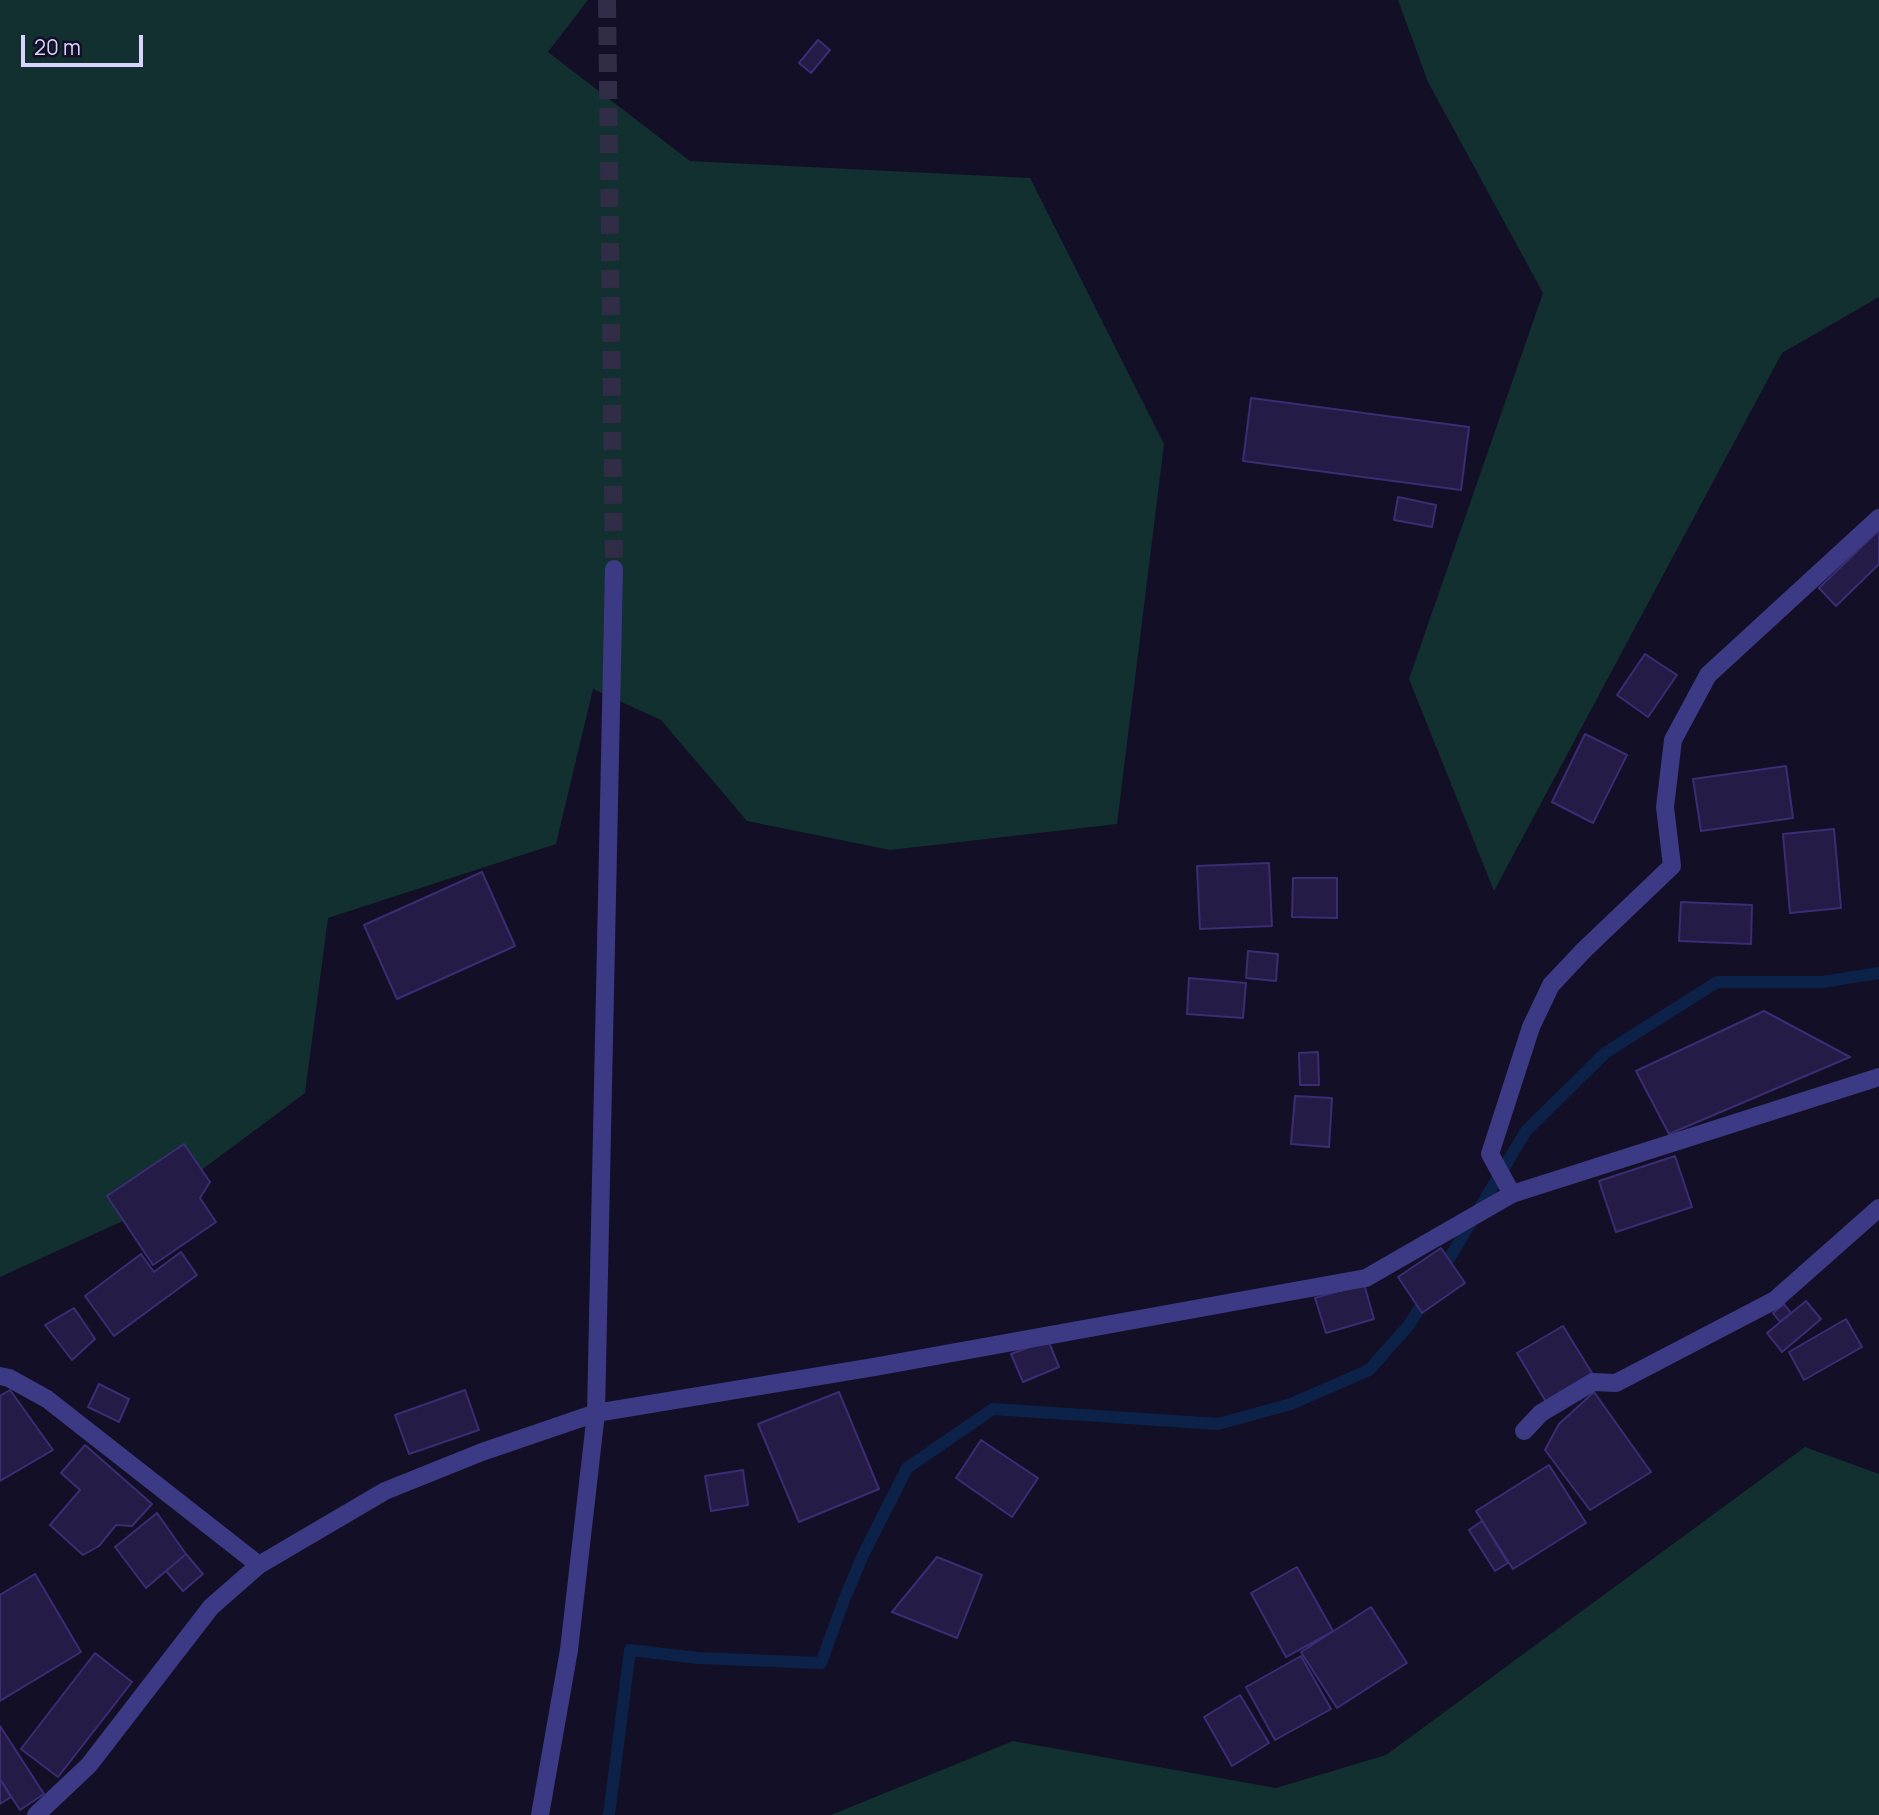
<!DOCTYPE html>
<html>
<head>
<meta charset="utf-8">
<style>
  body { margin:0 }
  #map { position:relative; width:1879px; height:1815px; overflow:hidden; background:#130f26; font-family:Manrope,sans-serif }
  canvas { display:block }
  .scale { position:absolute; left:21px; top:35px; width:122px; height:32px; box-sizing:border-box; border:4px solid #d9d4ff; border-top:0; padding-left:9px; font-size:21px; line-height:24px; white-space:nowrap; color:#d9d4ff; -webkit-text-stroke:5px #130f26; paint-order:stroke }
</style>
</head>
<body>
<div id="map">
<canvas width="1879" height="1815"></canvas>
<div class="scale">20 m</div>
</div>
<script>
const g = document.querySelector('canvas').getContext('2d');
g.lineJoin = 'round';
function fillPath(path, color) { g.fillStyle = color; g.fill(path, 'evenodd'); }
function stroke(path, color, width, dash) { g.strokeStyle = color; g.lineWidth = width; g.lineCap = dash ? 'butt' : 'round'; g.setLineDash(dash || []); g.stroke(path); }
const green = new Path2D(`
  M0 0H588L548 52 690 161 1030 178 1164 444 1117 824 890 850 747 821 661 720 593 689 556 844 328 918 305 1093 149 1209 0 1277Z
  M1398 0H1879V297L1782 353 1494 891 1409 679 1543 293 1428 82Z
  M1805 1447 1879 1474V1815H831L1013 1741 1276 1788 1386 1755Z`);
const stream = new Path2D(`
  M1441 1272 1526 1131 1605 1053 1717 982H1822L1879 973
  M609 1815 630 1650 698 1658 821 1663 844 1600 863 1555 907 1468 993 1409 1218 1424 1291 1404 1369 1370 1409 1325 1427 1296`);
const building = new Path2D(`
  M818 40 830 50 811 73 799 63Z
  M1251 398 1469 427 1461 490 1243 461Z
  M1398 497 1436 505 1432 527 1394 520Z
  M1879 530V564L1836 606 1819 588Z
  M1645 654 1677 675 1648 717 1617 695Z
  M1585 734 1627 755 1593 823 1552 802Z
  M1786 766 1793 818 1701 831 1693 779Z
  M1834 829 1841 908 1790 913 1783 834Z
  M1269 863 1272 926 1200 929 1197 866Z
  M482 872 515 946 397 999 364 925Z
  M1293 878H1337V918L1292 917Z
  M1681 902 1752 905 1751 944 1679 941Z
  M1248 951 1278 954 1276 981 1246 978Z
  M1189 978 1246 983 1243 1018 1187 1014Z
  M1764 1011 1850 1057 1669 1134 1636 1071Z
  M1318 1052 1319 1085H1300L1299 1053Z
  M1295 1096 1332 1098 1329 1147 1291 1144Z
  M184 1144 210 1182 200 1198 216 1222 153 1265 107 1196Z
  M1675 1156 1692 1207 1616 1232 1599 1181Z
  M1441 1248 1465 1283 1422 1313 1398 1277Z
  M181 1252 197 1275 114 1336 85 1296 141 1254 154 1272Z
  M1364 1284 1374 1319 1326 1333 1315 1298Z
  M1806 1301 1821 1319 1782 1352 1767 1333Z
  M1784 1304 1791 1313 1780 1322 1773 1313Z
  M74 1308 95 1339 72 1360 45 1325Z
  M1846 1319 1862 1347 1804 1380 1789 1352Z
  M1563 1326 1592 1373 1546 1402 1517 1353Z
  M1048 1340 1059 1367 1023 1382 1011 1354Z
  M99 1384 129 1399 119 1422 88 1407Z
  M10 1390 53 1450 0 1481V1396Z
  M465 1390 479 1430 409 1454 395 1415Z
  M839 1392 879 1489 799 1522 758 1424Z
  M1594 1392 1651 1472 1590 1510 1545 1450 1559 1424Z
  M981 1440 1038 1478 1012 1517 956 1478Z
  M85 1445 152 1504 132 1526 116 1525 99 1546 83 1555 50 1525 80 1490 61 1473Z
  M1549 1465 1586 1523 1513 1569 1476 1511Z
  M743 1470 748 1505 711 1511 705 1476Z
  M157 1513 186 1554 146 1588 115 1547Z
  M1482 1521 1508 1563 1495 1571 1469 1530Z
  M186 1554 203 1574 183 1591 166 1571Z
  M937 1557 982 1575 957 1638 892 1612Z
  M1297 1567 1333 1631 1286 1657 1251 1593Z
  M35 1574 81 1652 0 1701V1595Z
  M1371 1607 1407 1663 1337 1708 1301 1652Z
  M95 1653 132 1682 58 1777 21 1749Z
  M1301 1656 1331 1709 1275 1740 1246 1687Z
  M1240 1695 1269 1743 1232 1766 1204 1717Z
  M0 1726 44 1794 20 1810 0 1779Z
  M0 1779 11 1797 0 1804Z`);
const tertiaryTunnel = new Path2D(`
  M607 0 614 569`);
const service = new Path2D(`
  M1512 1194 1490 1154 1531 1027 1551 985 1584 950 1672 866 1665 807 1673 740 1708 675 1879 518
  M0 1376 9 1378 47 1399 259 1565
  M1524 1431 1541 1413 1593 1382 1616 1383 1775 1300 1879 1208`);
const tertiary = new Path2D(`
  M36 1815 89 1765 211 1607 259 1565 385 1491 482 1452 596 1413 874 1367 1366 1278 1512 1194 1879 1077
  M540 1815 569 1650 596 1413 614 569`);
fillPath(green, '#12302f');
stroke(stream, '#0c2248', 12);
fillPath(building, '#241b47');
stroke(building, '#3b2d73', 2);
stroke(tertiaryTunnel, '#312d47', 18, [18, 9]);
stroke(service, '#3d3a85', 18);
stroke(tertiary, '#3d3a85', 18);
</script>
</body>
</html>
